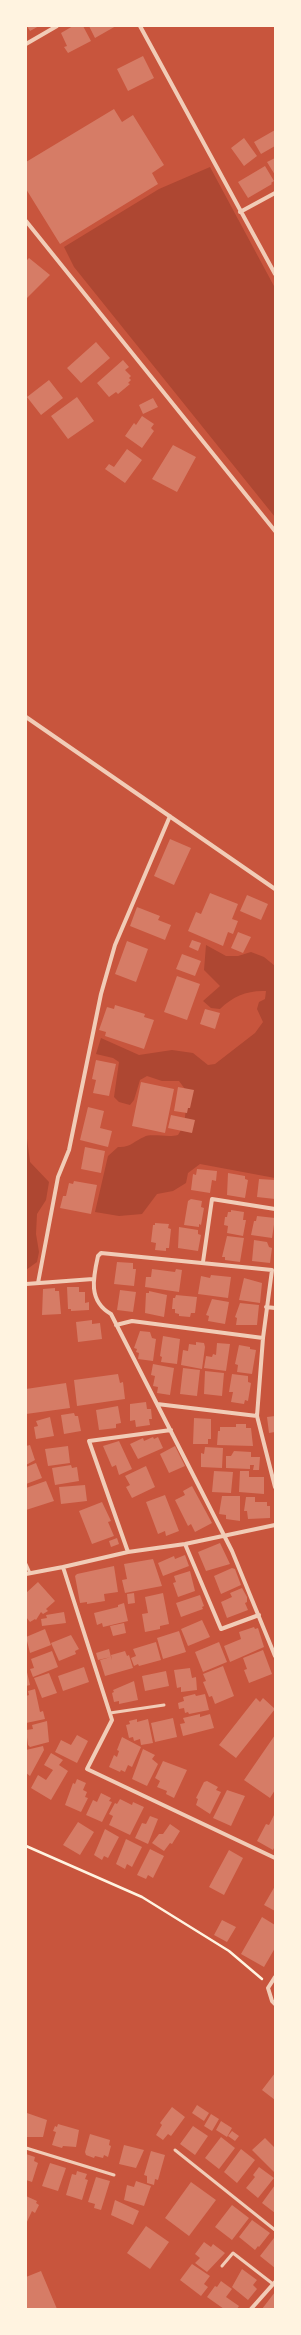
<!DOCTYPE html>
<html>
<head>
<meta charset="utf-8">
<style>
  body { margin:0 }
  #map { position:relative; width:301px; height:2335px; overflow:hidden; background:#c8553d; font-family:Montserrat,sans-serif }
  canvas { display:block }
  .frame { position:absolute; inset:0; border:27px solid #fff3e0; pointer-events:none }
</style>
</head>
<body>
<div id="map">
<canvas width="301" height="2335"></canvas>
<div class="frame"></div>
</div>
<script>
const g = document.querySelector('canvas').getContext('2d');
g.lineJoin = 'round';
function fillPath(path, color) { g.fillStyle = color; g.fill(path, 'evenodd'); }
function stroke(path, color, width, dash) { g.strokeStyle = color; g.lineWidth = width; g.lineCap = dash ? 'butt' : 'round'; g.setLineDash(dash || []); g.stroke(path); }
const green = new Path2D(`
  M210 167 275 288V517L74 267 64 247 159 189Z
  M206 945 226 956H238L251 952 264 957 275 966V1178L200 1164 188 1173 186 1183 173 1191 157 1194 142 1214 119 1216 95 1212 108 1156 118 1147C130 1148 134 1141 144 1137 151 1133 168 1138 178 1135L184 1125 188 1093 179 1081H162L147 1076 140 1080 134 1100 130 1105 119 1102 114 1097 119 1062 113 1058 96 1054 101 1038 139 1055 172 1050 193 1053 208 1065 215 1064 255 1033 263 1022 257 1009 259 1002 265 999 266 991C248 990 233 996 220 1009L211 1008 203 1001 220 986 204 970Z
  M26 1131 30 1162 49 1182 46 1200 37 1214 36 1234 39 1252 37 1262 26 1270Z`);
const building = new Path2D(`
  M27 26H39L30 31Z
  M73 26H83L91 41 68 53 64 47 67 46 61 33Z
  M89 26H116L95 38Z
  M143 56 154 78 128 91 117 69Z
  M114 109 122 122 133 115 164 165 152 173 158 184 60 244 26 189V162Z
  M275 130V146L261 154 254 142Z
  M244 138 257 156 244 166 231 148Z
  M275 158V175L267 162Z
  M265 166 274 181 271 183 272 184 248 198 238 182Z
  M29 258 50 275 26 299V261Z
  M96 342 110 358 81 383 67 368Z
  M123 360 129 367 125 370 131 376 129 378 131 380 128 383 130 384 118 394 116 392 109 397 97 383Z
  M49 380 63 398 41 415 27 397Z
  M77 397 94 421 68 439 51 416Z
  M153 398 158 407 143 414 139 405Z
  M142 416 154 424 151 428 154 431 142 448 125 436 134 423 136 425Z
  M173 445 196 457 177 492 152 479Z
  M127 449 142 460 125 483 105 469 109 464 114 467Z
  M170 839 191 848 174 885 154 876Z
  M210 893 238 904 232 919 238 921 233 934 228 932 223 946 188 931 196 912 201 914Z
  M247 895 268 904 261 920 240 911Z
  M137 907 160 916 158 920 171 925 165 940 130 926Z
  M238 932 251 937 243 953 231 948Z
  M192 940 201 943 198 951 189 947Z
  M127 941 148 949 136 982 115 974Z
  M182 954 201 961 195 976 176 969Z
  M177 976 200 984 187 1020 164 1012Z
  M115 1005 145 1014 144 1017 154 1020 144 1049 105 1036 106 1032 99 1030 107 1007 114 1009Z
  M205 1009 220 1013 215 1029 200 1024Z
  M96 1060 116 1064 109 1096 93 1093 96 1080 92 1079Z
  M141 1082 174 1089 165 1133 132 1126Z
  M178 1087 194 1090 190 1108H188L187 1113 174 1111Z
  M88 1107 104 1111 100 1128 112 1131 108 1147 80 1140Z
  M171 1115 195 1120 192 1133 168 1128Z
  M85 1147 105 1151 101 1173 81 1169Z
  M197 1169 217 1171 216 1181 212 1180 210 1193 191 1190 193 1174 196 1175Z
  M228 1173 245 1176V1179L248 1180 245 1198 227 1195Z
  M259 1179 275 1180V1199L257 1197Z
  M74 1181 97 1185 91 1214 60 1208 63 1196H66L69 1183 73 1184Z
  M191 1199 202 1201 201 1207 204 1208 201 1225 199 1224V1227L184 1225 188 1201Z
  M231 1210 244 1212 243 1220H246L243 1236 227 1233 228 1226 224 1225 225 1217H227L228 1212H231Z
  M257 1216 275 1218 272 1238 251 1235 254 1221H256Z
  M155 1223 169 1224 168 1228 171 1229 169 1248H166V1251L155 1250 156 1243 151 1242 153 1225H155Z
  M179 1227 198 1230V1234L201 1235 198 1251 178 1248Z
  M227 1236 244 1238 240 1262 225 1260V1257H222Z
  M254 1240 267 1242 269 1247 272 1248 270 1263 252 1261Z
  M117 1262 133 1263V1269H136L134 1286 114 1284Z
  M152 1269 175 1272 176 1269 182 1270 179 1292 145 1287 146 1277H151Z
  M211 1275 231 1277 228 1298 198 1294 201 1276 210 1278Z
  M244 1278 262 1283 260 1303 239 1300Z
  M67 1287H79V1292H85V1303L89 1302V1310L71 1311V1309H68Z
  M55 1288V1291H59L61 1314 42 1315 43 1289Z
  M120 1290 136 1292 133 1312 117 1310Z
  M149 1291 167 1295 164 1317 145 1313 146 1293H149Z
  M176 1295 197 1297 195 1313H191L190 1317 179 1316V1314L175 1313V1309H172L173 1298H175Z
  M212 1299 229 1302 225 1324 208 1321 209 1316 206 1315Z
  M240 1303 259 1305 257 1325H236L237 1318 235 1317Z
  M92 1320V1324L100 1323 102 1339 78 1342 76 1322Z
  M140 1331 150 1332 152 1338 156 1339 153 1361 138 1359 139 1353 136 1352 137 1349 134 1348Z
  M163 1336 180 1339 177 1364 161 1362 162 1357 160 1356Z
  M196 1342 204 1343 205 1347 202 1369 181 1365 183 1350 188 1351 189 1344 196 1345Z
  M217 1343 230 1344 226 1371 204 1368 206 1356 212 1357 213 1354 216 1355Z
  M239 1345 250 1347V1349L256 1350 252 1374 237 1372 238 1365 235 1364Z
  M153 1364 174 1368 170 1395 157 1393 158 1387 153 1386 155 1376 151 1375Z
  M183 1368 200 1370 197 1396 180 1394Z
  M205 1371 224 1373 222 1396 204 1394Z
  M118 1374 120 1383 123 1382 125 1399 77 1406 74 1380Z
  M232 1374 248 1376V1382L251 1383 248 1401 245 1400 244 1404 231 1402 233 1392H229Z
  M66 1383 70 1408 26 1414V1389Z
  M146 1402 147 1409H151L152 1419H149L150 1425 136 1427 135 1420 130 1421V1404Z
  M118 1406 121 1423 116 1424V1428L99 1430 96 1410Z
  M74 1413 75 1416H78L81 1431 64 1434 61 1415Z
  M275 1416V1432L269 1433 267 1417Z
  M50 1417 54 1436 36 1439 34 1427 38 1426 36 1421Z
  M194 1418 211 1419V1439H208V1444H193Z
  M236 1424H246V1428H251L253 1446 217 1445 218 1431H220V1427H236Z
  M153 1437 154 1439 158 1437 163 1448 138 1459 130 1444 143 1438 144 1441Z
  M119 1441 132 1469 119 1475 116 1465 112 1467 103 1446Z
  M30 1445 35 1460 26 1465V1446Z
  M68 1446 70 1463 48 1466 45 1449Z
  M175 1446 185 1466 169 1473 160 1454Z
  M205 1447 223 1448 222 1468 201 1467V1453L204 1454Z
  M234 1451 251 1452V1457H260L259 1470H253L254 1465H250V1469L226 1468V1456H231Z
  M36 1463 42 1478 26 1484V1467Z
  M71 1465 72 1468 77 1467 79 1481 55 1485 52 1468Z
  M146 1466 155 1487 132 1498 126 1487 130 1485 125 1476Z
  M214 1471 233 1472 231 1493 212 1492Z
  M240 1471H249V1477H264V1494L239 1492Z
  M46 1481 54 1501 26 1510V1488Z
  M85 1485 87 1501 61 1504 59 1487Z
  M192 1486 212 1523 195 1532 191 1524 188 1526 175 1500 185 1495 183 1491Z
  M165 1495 179 1531 166 1536 165 1531 158 1534 146 1502Z
  M222 1496H240V1521L226 1519V1515L219 1514Z
  M246 1497H255V1502H267V1506H270V1518L248 1519 247 1511H244Z
  M102 1502 111 1521 108 1522 114 1536 92 1544 79 1511Z
  M117 1538 119 1544 111 1547 109 1541Z
  M220 1543 230 1564 206 1571 198 1552Z
  M185 1555 189 1566 163 1576 158 1563 174 1556 175 1559Z
  M153 1559 162 1586 125 1593 122 1580 127 1579 124 1564Z
  M114 1566 118 1592 104 1594 105 1601 87 1604V1602L80 1603 75 1576 77 1574Z
  M232 1568 235 1569 241 1585 221 1594 214 1576Z
  M190 1571 195 1591 178 1597 173 1583 176 1582 174 1576Z
  M38 1582 55 1601 46 1609 48 1611 43 1614 41 1612 36 1620 35 1619 30 1622 26 1617V1593Z
  M242 1588 247 1597V1602L245 1603 248 1610 227 1618 221 1602 232 1597 230 1593Z
  M134 1593 135 1603 128 1604 127 1594Z
  M163 1593 169 1624 160 1626V1629L145 1632 142 1614 148 1613 145 1597Z
  M200 1595 204 1606 202 1607 203 1609 181 1617 176 1603Z
  M124 1603 128 1621 103 1627 102 1623 97 1625 94 1613 118 1607V1605Z
  M64 1612 66 1623 42 1626 41 1619 47 1618 46 1615Z
  M202 1620 210 1637 188 1646 181 1629Z
  M124 1623 126 1633 113 1636 110 1626Z
  M254 1627 255 1629 258 1628 264 1647 230 1662 224 1646 241 1639 239 1632Z
  M45 1629 51 1645 30 1653 26 1637Z
  M179 1631 186 1652 163 1659 157 1638Z
  M71 1635 79 1649 75 1651 76 1654 59 1661 51 1643Z
  M156 1642 161 1660 139 1666 138 1664 134 1666 131 1658 136 1656 133 1649Z
  M219 1642 227 1662 203 1672 195 1652Z
  M109 1649 111 1657 98 1660 96 1653Z
  M263 1650 272 1674 249 1683 244 1670 247 1669 243 1658Z
  M52 1651 58 1667 33 1677 30 1669 34 1668 31 1659Z
  M125 1651 127 1656 129 1655 133 1668 105 1676 100 1660 111 1657 112 1660 111 1655Z
  M223 1666 234 1696 215 1704 212 1696 209 1697 203 1682 206 1681 203 1674Z
  M84 1667 89 1682 63 1691 58 1676Z
  M26 1668 30 1685 26 1686Z
  M190 1668 192 1678 196 1677 197 1690 181 1692V1687L177 1688 174 1670Z
  M166 1671 169 1686 145 1691 142 1676Z
  M49 1673 57 1693 42 1698 34 1678Z
  M134 1681 138 1700 119 1704V1701L114 1702 112 1693 114 1692 113 1690Z
  M35 1689 40 1712 43 1711 45 1719 26 1723V1696L29 1695 28 1691Z
  M195 1694 196 1696 205 1694 209 1710 189 1714 188 1712 185 1713 184 1708 179 1709 178 1703 184 1701 183 1697Z
  M256 1698 260 1702 263 1698 275 1709 236 1758 219 1745Z
  M200 1714V1717L210 1714 214 1728 183 1736 180 1724 185 1723 183 1718Z
  M173 1718 177 1737 155 1742 151 1723Z
  M137 1719V1722L148 1719 153 1743 141 1745 140 1739 134 1741 133 1737 129 1738 126 1725 130 1724 129 1721Z
  M47 1721 49 1742 30 1747 28 1745 26 1730 33 1729 32 1725Z
  M77 1735 88 1741 77 1763 55 1752 61 1740 71 1745Z
  M275 1735V1790L270 1798 244 1780Z
  M122 1737 141 1747 132 1767 128 1765 125 1772 121 1770 120 1772 109 1767 114 1755 117 1757 119 1751 117 1750Z
  M43 1746 44 1750 30 1776 26 1773V1750Z
  M143 1749 155 1755 152 1759 158 1764 147 1786 132 1779Z
  M51 1753 63 1760 59 1765 68 1771 51 1800 31 1788 38 1775 46 1780 53 1770 44 1765Z
  M163 1761 187 1770 174 1798 166 1794 167 1791 157 1787 160 1781 155 1778Z
  M77 1779 86 1783 83 1790 87 1792 85 1797 88 1798 81 1812 65 1805 73 1783 75 1784Z
  M207 1781 218 1787 216 1790 221 1792 210 1814 196 1805 198 1799 196 1798 204 1782Z
  M227 1790 245 1796 231 1826 213 1818Z
  M101 1793 111 1798 109 1801 112 1802 102 1822 86 1815 93 1800 97 1802Z
  M120 1799 132 1805 133 1802 144 1807 130 1835 109 1825 113 1816 109 1814 115 1803 117 1804Z
  M275 1813V1846L273 1850 257 1841 266 1824 269 1825Z
  M150 1816 158 1819 148 1844 135 1838 142 1823 146 1824Z
  M78 1822 94 1832 80 1855 63 1845Z
  M170 1824 180 1831 172 1844 170 1843 164 1851 152 1843 159 1834H163Z
  M105 1829 119 1837 108 1858 104 1856 102 1860 94 1855Z
  M126 1839 142 1847 132 1867 127 1864 125 1869 116 1864Z
  M150 1849 164 1856 153 1878 148 1875 146 1879 137 1875Z
  M229 1850 243 1858 224 1895 209 1887Z
  M275 1886V1911L264 1905Z
  M262 1917 275 1925V1948L264 1967 241 1954Z
  M222 1920 236 1927 227 1942 214 1935Z
  M275 2073V2100L262 2090Z
  M197 2105 209 2113 204 2121 192 2113Z
  M172 2107 185 2117 171 2136 168 2134 163 2140 156 2135 162 2125 160 2123Z
  M27 2113 47 2120 43 2137H26Z
  M211 2114 219 2119 212 2131 204 2126Z
  M221 2121 232 2128 227 2137 216 2130Z
  M58 2124 79 2130 76 2147 63 2146 62 2148 52 2145 56 2132 53 2131 55 2126 57 2127Z
  M193 2126 208 2136 195 2155 180 2144Z
  M232 2131 239 2136 235 2141 228 2136Z
  M90 2134 110 2140 109 2145 111 2146 108 2157 104 2155 103 2158 95 2156 94 2158 86 2155 85 2152Z
  M221 2137 235 2148 219 2169 205 2158Z
  M265 2138 275 2148V2173L252 2150Z
  M124 2145 144 2150 136 2168 119 2164Z
  M241 2149 255 2160 237 2183 224 2172Z
  M151 2151 165 2155 158 2180 155 2179 154 2185 147 2183V2176L144 2175Z
  M26 2154 35 2157 34 2161 38 2163 32 2182 26 2180Z
  M50 2163 66 2168 58 2191 42 2186Z
  M259 2167 274 2178 258 2198 246 2188 255 2177 253 2175Z
  M77 2171 87 2174 85 2179 88 2180 82 2200 66 2195 72 2174 76 2175Z
  M96 2177 110 2181 101 2210 94 2208 95 2204 88 2202Z
  M136 2181 151 2186 144 2206 124 2200 127 2185 134 2187Z
  M191 2182 216 2200 189 2236 165 2218Z
  M275 2185V2213L262 2203Z
  M26 2196 37 2201 36 2203 39 2205 35 2213 32 2211 26 2224Z
  M115 2200 139 2211 133 2225 111 2215Z
  M232 2205 249 2218 232 2240 215 2227Z
  M252 2220 270 2233 259 2247 258 2246 255 2250 239 2237Z
  M146 2226 169 2242 150 2269 127 2253Z
  M274 2238 275 2239V2268L260 2256Z
  M204 2242 211 2247 213 2244 225 2253 207 2272 195 2263 200 2258 195 2254Z
  M192 2264 210 2276 204 2284 208 2287 201 2296 180 2280Z
  M242 2269 257 2280 253 2285 257 2289 248 2300 232 2287Z
  M41 2271 57 2309 26 2308V2277Z
  M221 2281 232 2289 226 2297 239 2306 237 2309H224L207 2297 215 2286 217 2287Z
  M275 2292V2309H262Z`);
const path = new Path2D(`
  M26 1846 142 1897 229 1951 262 1979`);
const service = new Path2D(`
  M26 1564 30 1573
  M110 1713 164 1705
  M26 2148 114 2175
  M175 2150 275 2230
  M222 2266 233 2253 273 2284`);
const minor = new Path2D(`
  M140 26 275 274
  M26 44 57 26
  M240 212 275 193
  M26 221 275 531
  M26 717 275 889
  M203 1262 212 1199 275 1209
  M38 1283 58 1177 69 1150 101 994 115 945 170 816
  M26 1284 93 1279
  M266 1307 275 1308
  M116 1325 132 1321 263 1338
  M157 1404 257 1416
  M275 1487 257 1416 263 1338 272 1270 101 1253 98 1256C93 1278 88 1301 111 1314L232 1551 275 1656
  M185 1544 221 1629 259 1615
  M128 1552 89 1441 171 1430
  M63 1567 112 1720 87 1769 275 1858
  M26 1574 63 1567 128 1552 185 1544 275 1525
  M275 1977 268 1988 272 2001 275 2004
  M251 2309 275 2282`);
fillPath(green, '#ae4732');
fillPath(building, '#d67c66');
stroke(path, '#fff3e0', 2.5);
stroke(service, '#f1ccb7', 3);
stroke(minor, '#f1ccb7', 4);
</script>
</body>
</html>
